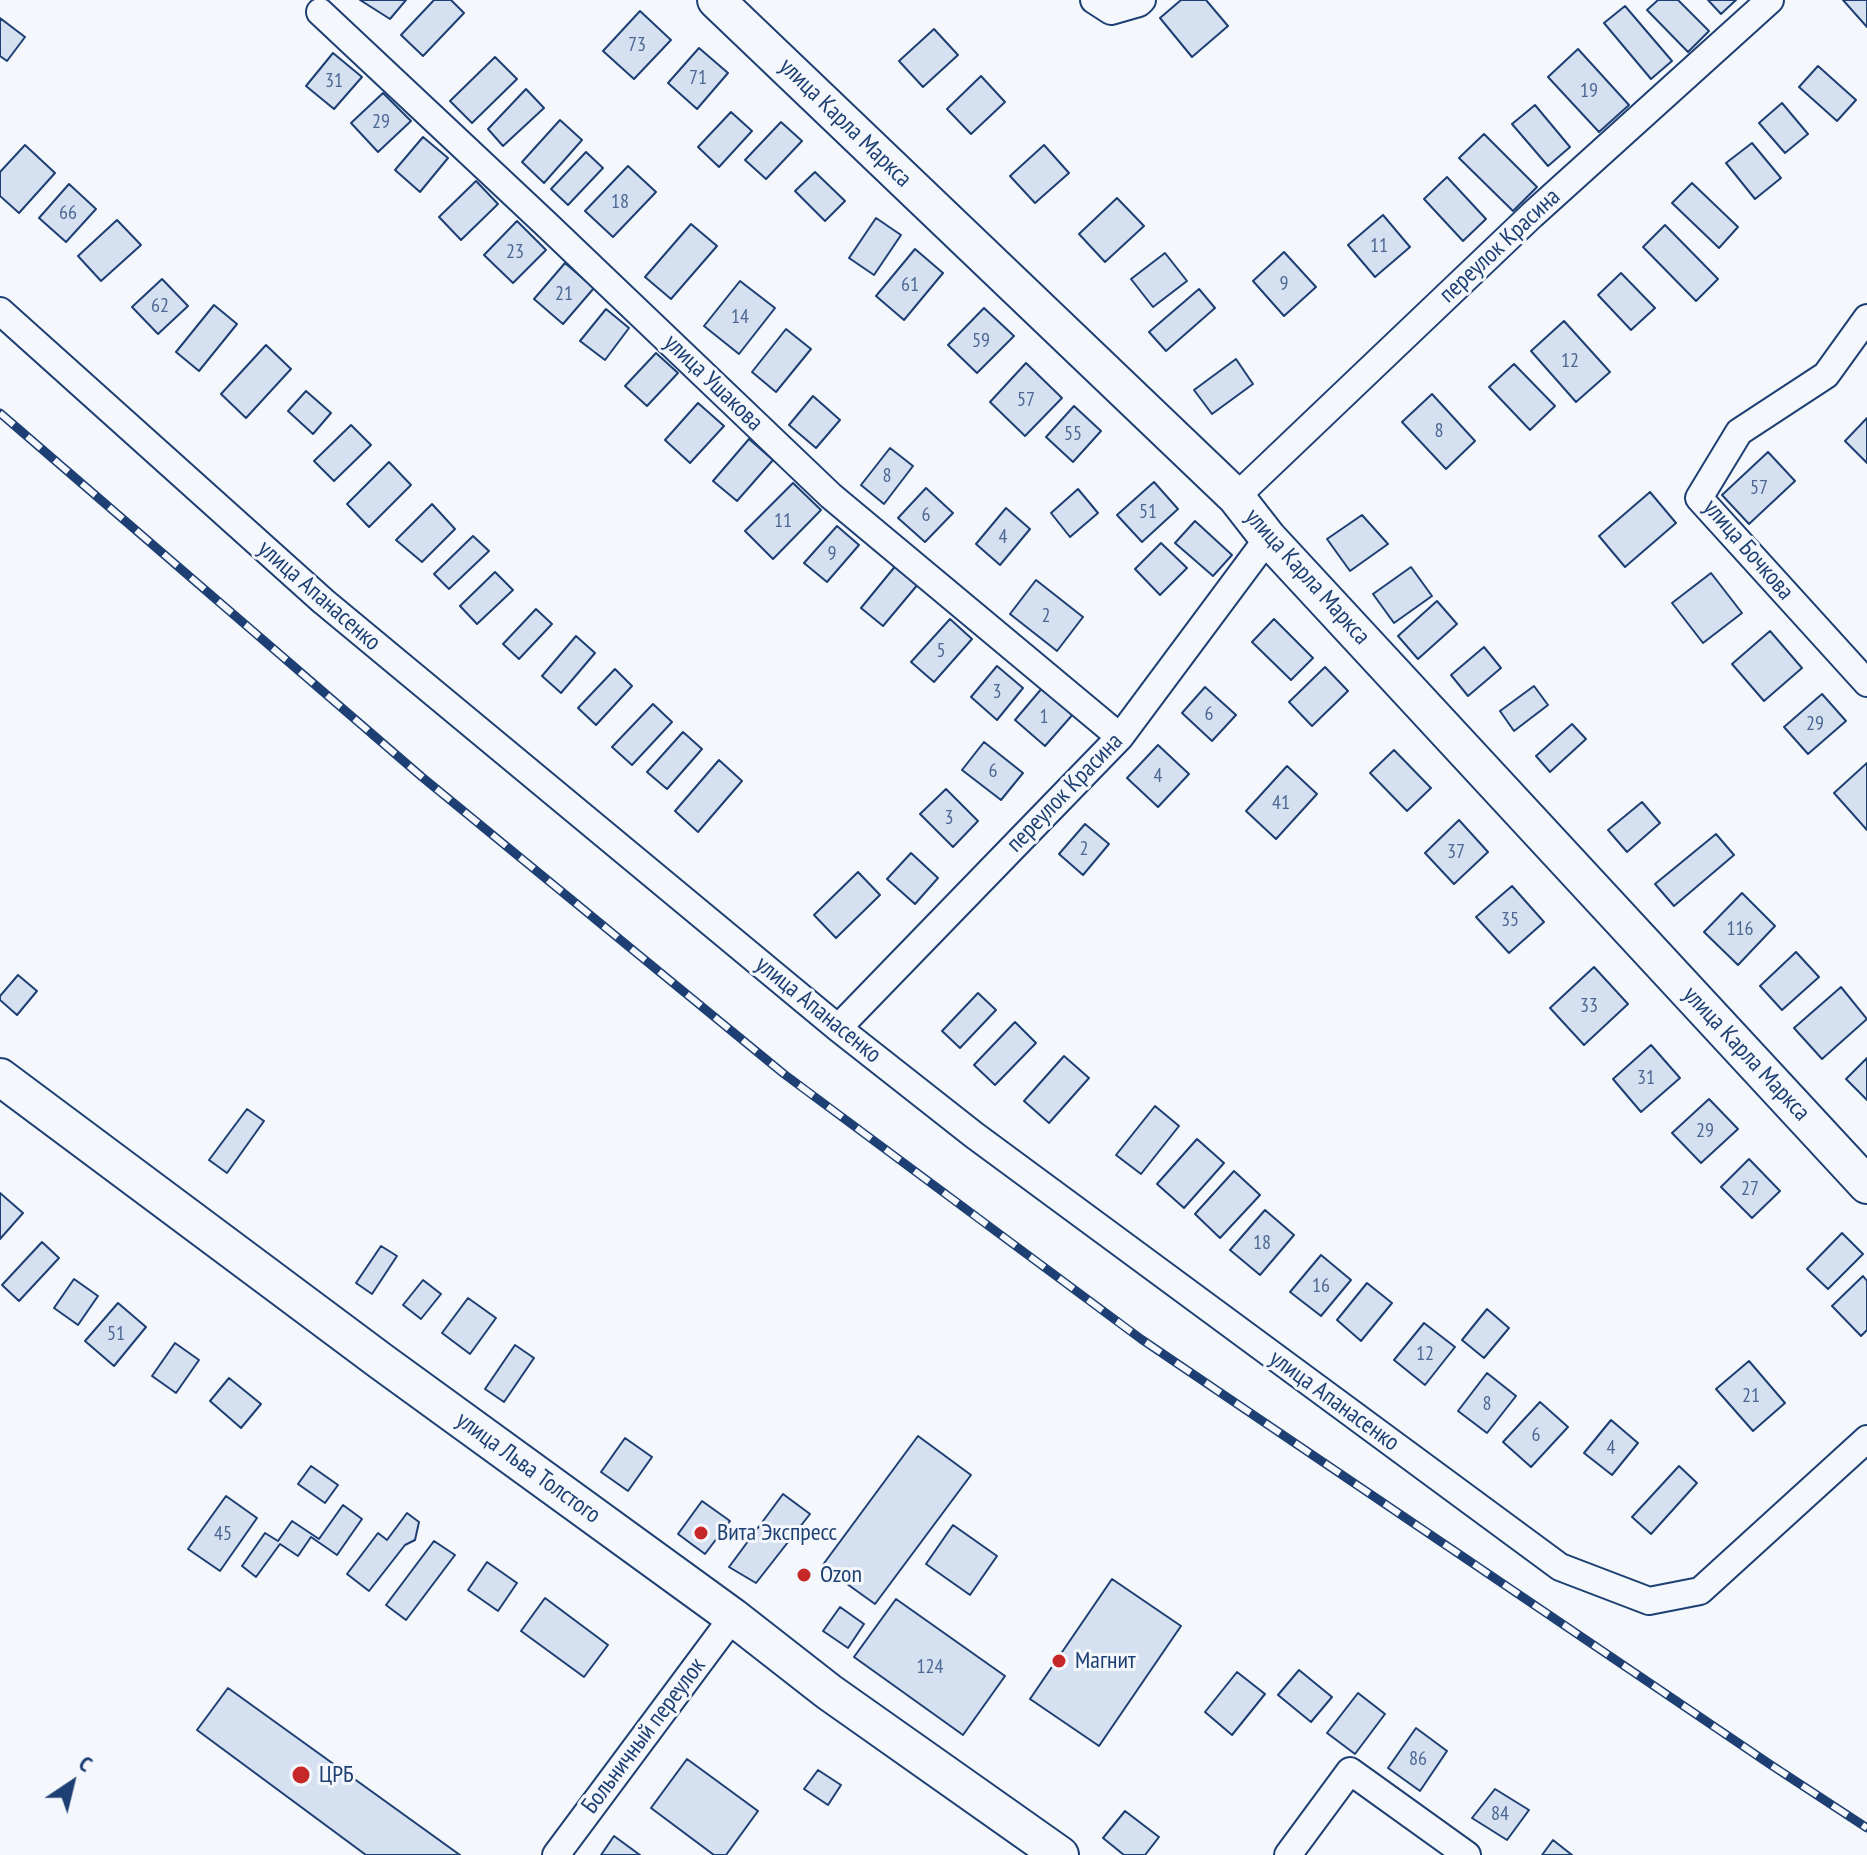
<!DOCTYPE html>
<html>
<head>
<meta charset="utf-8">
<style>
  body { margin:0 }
  #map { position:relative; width:1867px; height:1855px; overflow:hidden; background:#f4f7fb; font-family:"PT Sans Narrow",sans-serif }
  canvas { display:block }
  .north { position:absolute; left:32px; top:1743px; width:80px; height:80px; -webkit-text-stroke:6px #f4f7fb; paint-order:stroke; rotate:35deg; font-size:22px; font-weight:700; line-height:32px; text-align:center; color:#1d3f73 }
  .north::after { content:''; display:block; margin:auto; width:28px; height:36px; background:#1d3f73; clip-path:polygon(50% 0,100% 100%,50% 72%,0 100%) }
</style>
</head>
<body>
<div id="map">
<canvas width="1867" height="1855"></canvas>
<div class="north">С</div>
</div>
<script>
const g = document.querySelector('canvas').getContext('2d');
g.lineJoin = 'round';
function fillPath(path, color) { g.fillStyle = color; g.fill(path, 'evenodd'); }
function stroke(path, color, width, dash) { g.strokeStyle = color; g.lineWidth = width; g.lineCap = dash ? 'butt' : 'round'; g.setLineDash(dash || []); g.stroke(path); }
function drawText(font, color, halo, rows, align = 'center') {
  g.font = font + ' "PT Sans Narrow",sans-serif'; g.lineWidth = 6; g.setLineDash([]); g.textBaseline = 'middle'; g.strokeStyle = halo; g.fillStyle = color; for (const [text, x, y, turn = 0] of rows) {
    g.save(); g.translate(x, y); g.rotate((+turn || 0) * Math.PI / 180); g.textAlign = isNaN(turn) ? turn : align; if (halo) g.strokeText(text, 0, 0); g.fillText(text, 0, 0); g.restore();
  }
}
const building = new Path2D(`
  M360 0H406L390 19Z
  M434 0H451L464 13 423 56 401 35Z
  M1181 0H1206L1228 26 1192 57 1160 18Z
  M1658 0H1678L1709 31 1688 52 1647 10Z
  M1708 0H1736L1721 14Z
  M1843 0H1867V27Z
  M1625 6 1672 61 1651 79 1604 23Z
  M640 11 671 40 634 79 603 51Z
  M0 18 25 37 7 61 0 56Z
  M934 29 958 55 923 87 899 61Z
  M699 48 728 73 697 109 668 83Z
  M1578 49 1629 105 1599 132 1548 77Z
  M333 53 362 77 334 109 306 86Z
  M495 57 517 79 472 123 450 101Z
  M1818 66 1856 100 1837 121 1799 87Z
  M981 76 1005 102 971 134 947 109Z
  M526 89 544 108 503 146 488 129Z
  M383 93 411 121 378 152 351 123Z
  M1782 103 1808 134 1785 153 1759 123Z
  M1535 105 1570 147 1548 166 1512 124Z
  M731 112 752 131 719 167 698 147Z
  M560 120 582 140 544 183 522 162Z
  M781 122 802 141 766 179 745 160Z
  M1484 134 1537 187 1513 211 1459 158Z
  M423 137 448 158 420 192 395 170Z
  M1752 143 1781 178 1755 199 1726 163Z
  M25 145 55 173 19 213 0 196V172Z
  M1044 145 1069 173 1035 203 1010 176Z
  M586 152 603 168 568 205 551 189Z
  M628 166 656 192 613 237 585 211Z
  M815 172 845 201 825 221 795 191Z
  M1447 177 1486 219 1463 241 1424 199Z
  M476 181 498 204 461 240 439 217Z
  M1692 183 1738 227 1719 248 1672 203Z
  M69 184 96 209 66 242 39 218Z
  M1117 198 1144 226 1105 262 1079 234Z
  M1383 215 1410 247 1375 277 1348 245Z
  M876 218 901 235 874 275 849 258Z
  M117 220 141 245 101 281 78 256Z
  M517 221 546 250 513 283 484 255Z
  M691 224 717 246 671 299 645 277Z
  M1665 225 1718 279 1696 301 1643 247Z
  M915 249 943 273 904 320 876 296Z
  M1284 252 1316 287 1284 316 1253 281Z
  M1165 253 1187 281 1153 307 1131 279Z
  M565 263 594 288 563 324 534 299Z
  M1621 273 1655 308 1631 330 1598 295Z
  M162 279 188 306 158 334 132 307Z
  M740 281 775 308 739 354 704 326Z
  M1199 289 1215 308 1166 351 1149 332Z
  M214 305 237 324 199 371 176 352Z
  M984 308 1014 336 977 373 948 345Z
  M606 309 629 328 605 360 580 341Z
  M1564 321 1610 372 1576 402 1531 351Z
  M786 329 811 349 776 392 752 372Z
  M266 345 291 369 246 418 221 394Z
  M656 353 678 373 647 406 625 386Z
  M1236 359 1253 384 1212 414 1194 390Z
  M1026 363 1062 398 1025 436 990 402Z
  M1514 364 1555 406 1530 430 1489 387Z
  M306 391 331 413 313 434 288 411Z
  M1432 394 1475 441 1446 469 1402 422Z
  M813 396 840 420 816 448 789 425Z
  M698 403 724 426 690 463 665 440Z
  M1074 406 1101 431 1073 462 1046 437Z
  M1867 418V463L1845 441Z
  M351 425 371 445 334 481 314 461Z
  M749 439 773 460 737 501 713 481Z
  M890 448 913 466 884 504 861 485Z
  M1768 452 1795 481 1749 524 1722 495Z
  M389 462 411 485 369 527 347 504Z
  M1154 482 1178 509 1142 542 1117 515Z
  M793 483 821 510 773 559 745 531Z
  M926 488 953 513 925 542 898 518Z
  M1078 489 1098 513 1070 537 1051 513Z
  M1650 492 1676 523 1625 567 1599 536Z
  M432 504 455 529 422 562 396 540Z
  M1006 508 1030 529 1000 565 976 544Z
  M1362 515 1388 544 1350 571 1327 539Z
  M1195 521 1232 555 1213 576 1175 543Z
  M837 526 859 545 827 582 804 563Z
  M473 536 489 551 449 589 434 574Z
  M1161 543 1187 568 1160 595 1135 569Z
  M897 564 919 583 883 626 861 608Z
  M1411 567 1432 596 1394 623 1373 594Z
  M495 572 513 590 477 624 460 606Z
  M1711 573 1742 613 1703 643 1672 603Z
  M1036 580 1083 617 1057 651 1010 614Z
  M1437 601 1457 624 1418 659 1398 636Z
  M536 609 552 624 519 659 503 644Z
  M950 619 972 639 934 682 911 662Z
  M1274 619 1313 658 1291 680 1252 642Z
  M1770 631 1802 668 1764 701 1732 664Z
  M576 636 595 653 561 693 542 676Z
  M1484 647 1501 668 1468 696 1451 675Z
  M997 666 1023 688 997 720 971 697Z
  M1325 667 1348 691 1312 726 1289 702Z
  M615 669 632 686 596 725 578 708Z
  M1534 686 1548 705 1514 731 1500 711Z
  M1043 687 1074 713 1045 746 1015 720Z
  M1205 687 1236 715 1212 741 1182 713Z
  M1822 694 1846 721 1808 754 1784 727Z
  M653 704 672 722 632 765 612 747Z
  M1572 724 1586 739 1550 772 1536 756Z
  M683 732 702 749 667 789 647 772Z
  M984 742 1023 773 1001 800 962 770Z
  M1158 745 1189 774 1158 807 1127 778Z
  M1394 750 1431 788 1407 811 1370 773Z
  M719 760 742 781 698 832 675 811Z
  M1867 763V830L1834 793Z
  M1287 766 1317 794 1276 839 1246 811Z
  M946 789 978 821 953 847 920 814Z
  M1642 802 1660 823 1627 852 1608 830Z
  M1459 820 1488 852 1454 884 1425 853Z
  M1085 824 1109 844 1083 875 1059 854Z
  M1716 834 1734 855 1674 906 1655 884Z
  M911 853 938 878 915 904 887 879Z
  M858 872 880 895 836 938 814 915Z
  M1512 886 1544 922 1509 953 1476 917Z
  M1742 893 1775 926 1738 965 1704 932Z
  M1796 952 1819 977 1782 1010 1760 986Z
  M1594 967 1628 1004 1584 1045 1550 1008Z
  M18 975 37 991 17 1015 0 1000V996Z
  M1841 987 1867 1019 1822 1059 1794 1028Z
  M978 993 996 1010 960 1048 942 1031Z
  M1015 1022 1036 1043 995 1085 974 1065Z
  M1651 1045 1680 1078 1641 1112 1613 1079Z
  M1064 1056 1089 1078 1049 1123 1024 1101Z
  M1867 1058V1100L1846 1079Z
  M1709 1099 1738 1129 1701 1163 1672 1133Z
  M1155 1106 1179 1126 1141 1174 1116 1155Z
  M247 1109 264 1121 227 1173 209 1160Z
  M1197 1139 1224 1163 1184 1208 1157 1184Z
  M1749 1159 1780 1191 1752 1218 1721 1187Z
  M1234 1171 1260 1195 1220 1238 1195 1214Z
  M0 1193 23 1213 0 1239Z
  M1265 1210 1294 1235 1260 1275 1230 1250Z
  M1842 1233 1863 1254 1828 1289 1807 1269Z
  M42 1242 59 1258 19 1301 2 1285Z
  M381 1246 397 1256 372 1294 356 1283Z
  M1321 1255 1351 1280 1321 1316 1290 1292Z
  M1863 1276 1867 1281V1330L1861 1336 1832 1306Z
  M74 1279 98 1296 78 1325 54 1308Z
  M423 1280 441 1294 421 1319 403 1305Z
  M1367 1283 1392 1303 1361 1341 1337 1320Z
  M468 1298 496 1318 470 1354 442 1333Z
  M118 1303 146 1327 114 1366 85 1341Z
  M1487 1309 1509 1328 1484 1358 1462 1340Z
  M1424 1323 1455 1347 1425 1385 1394 1360Z
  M175 1343 199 1360 176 1393 152 1376Z
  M515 1345 534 1358 504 1402 485 1389Z
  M1749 1361 1785 1403 1753 1431 1716 1389Z
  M1487 1373 1516 1396 1487 1433 1458 1411Z
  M229 1378 261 1404 241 1428 210 1401Z
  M1540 1402 1568 1427 1531 1467 1503 1442Z
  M1611 1420 1638 1443 1612 1475 1584 1453Z
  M918 1436 971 1475 875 1604 822 1566Z
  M625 1438 652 1457 628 1491 601 1472Z
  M311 1466 338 1485 325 1503 298 1484Z
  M1679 1466 1697 1483 1651 1534 1632 1517Z
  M783 1494 810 1514 756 1583 729 1567Z
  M226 1496 257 1518 220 1571 188 1549Z
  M702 1501 730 1521 705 1554 678 1534Z
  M343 1505 362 1519 337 1555 311 1537 298 1556 280 1544 256 1577 242 1566 265 1533 278 1541 292 1521 319 1539Z
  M407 1513 419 1522 415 1540 405 1545 369 1591 347 1574 378 1533 387 1540Z
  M953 1525 997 1556 970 1595 926 1564Z
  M434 1541 455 1555 406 1620 386 1605Z
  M487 1562 517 1583 498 1611 468 1590Z
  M1112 1579 1181 1626 1099 1746 1030 1699Z
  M545 1598 608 1645 584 1677 521 1631Z
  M896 1599 1005 1676 963 1735 854 1657Z
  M840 1607 864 1624 848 1648 823 1631Z
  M1299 1670 1332 1697 1311 1722 1278 1695Z
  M1237 1672 1265 1694 1232 1735 1205 1712Z
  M228 1688 460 1855H366L197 1730Z
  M1358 1693 1385 1714 1355 1754 1327 1733Z
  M1416 1728 1447 1751 1420 1791 1388 1768Z
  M687 1759 758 1811 726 1855H714L651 1808Z
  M818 1770 841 1785 828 1805 804 1789Z
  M1495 1789 1529 1810 1507 1840 1472 1818Z
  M1125 1811 1159 1837 1145 1855H1124L1103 1838Z
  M614 1836 640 1855H601Z
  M1553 1840 1572 1855H1542Z`);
const street = new Path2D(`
  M1094 0 1111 11 1139 3 1142 0
  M320 12 546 224 831 496 1120 737
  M0 311 323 601 838 1028 974 1135 1560 1567 1649 1601 1700 1591 1867 1439
  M1867 318 1826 375 1739 432 1699 498 1867 683
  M1236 497 1532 215 1770 0
  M838 1028 1120 737 1268 538
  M556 1855 733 1617
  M1288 1855 1350 1771 1467 1855`);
const secondary = new Path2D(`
  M716 0 1236 497 1268 538 1867 1185
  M0 1077 382 1362 733 1617 829 1692 1060 1855`);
const rail = new Path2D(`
  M0 413 422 777 784 1074 1141 1339 1771 1765 1867 1828`);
const markers = [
  [701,1533,8,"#c62828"],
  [804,1575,8,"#c62828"],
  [1059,1661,8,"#c62828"],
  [301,1775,10,"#c62828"]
];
const numberNames = [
  ["73",637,45],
  ["71",698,78],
  ["31",334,81],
  ["19",1589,91],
  ["29",381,122],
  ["18",620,202],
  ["66",68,213],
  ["11",1379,246],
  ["23",515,252],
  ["9",1284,284],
  ["61",910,285],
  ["21",564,294],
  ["62",160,306],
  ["14",740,317],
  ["59",981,341],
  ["12",1570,361],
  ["57",1026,400],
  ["8",1439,431],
  ["55",1073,434],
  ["8",887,476],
  ["57",1759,488],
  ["51",1148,512],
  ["6",926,515],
  ["11",783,521],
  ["4",1003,537],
  ["9",832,554],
  ["2",1046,616],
  ["5",941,651],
  ["3",997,692],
  ["6",1209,714],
  ["1",1044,717],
  ["29",1815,724],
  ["6",993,771],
  ["4",1158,776],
  ["41",1281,803],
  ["3",949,818],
  ["2",1084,849],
  ["37",1456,852],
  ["35",1510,920],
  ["116",1740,929],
  ["33",1589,1006],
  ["31",1646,1078],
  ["29",1705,1131],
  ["27",1750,1189],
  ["18",1262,1243],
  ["16",1321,1286],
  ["51",116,1334],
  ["12",1425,1354],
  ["21",1751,1396],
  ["8",1487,1404],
  ["6",1536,1435],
  ["4",1611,1448],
  ["45",223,1534],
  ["124",930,1667],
  ["86",1418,1759],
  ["84",1500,1814]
];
const streetNames = [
  ["улица Карла Маркса",845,123,44],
  ["переулок Красина",1500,246,-43],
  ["улица Ушакова",713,383,44],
  ["улица Бочкова",1748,550,49],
  ["улица Карла Маркса",1307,577,48],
  ["улица Апанасенко",319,596,41],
  ["переулок Красина",1065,793,-46],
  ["улица Апанасенко",818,1010,39],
  ["улица Карла Маркса",1746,1054,47],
  ["улица Апанасенко",1334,1401,36],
  ["улица Льва Толстого",528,1468,36],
  ["Больничный переулок",644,1736,-53]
];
const poiNames = [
  ["Вита Экспресс",717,1533],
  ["Ozon",820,1575],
  ["Магнит",1075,1661],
  ["ЦРБ",319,1775]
];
fillPath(building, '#d5e0f0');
stroke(building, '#1d3f73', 2);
stroke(street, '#1d3f73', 30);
stroke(secondary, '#1d3f73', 40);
stroke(street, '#f4f7fb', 26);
stroke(secondary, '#f4f7fb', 36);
stroke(rail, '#1d3f73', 9);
stroke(rail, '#f4f7fb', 6, [18]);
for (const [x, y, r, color] of markers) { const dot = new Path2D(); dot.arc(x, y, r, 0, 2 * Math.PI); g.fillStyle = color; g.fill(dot); stroke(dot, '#f4f7fb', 3); }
drawText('20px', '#4b6792', null, numberNames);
drawText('24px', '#1d3f73', '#f4f7fb', streetNames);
drawText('24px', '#1d3f73', '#f4f7fb', poiNames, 'left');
</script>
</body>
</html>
